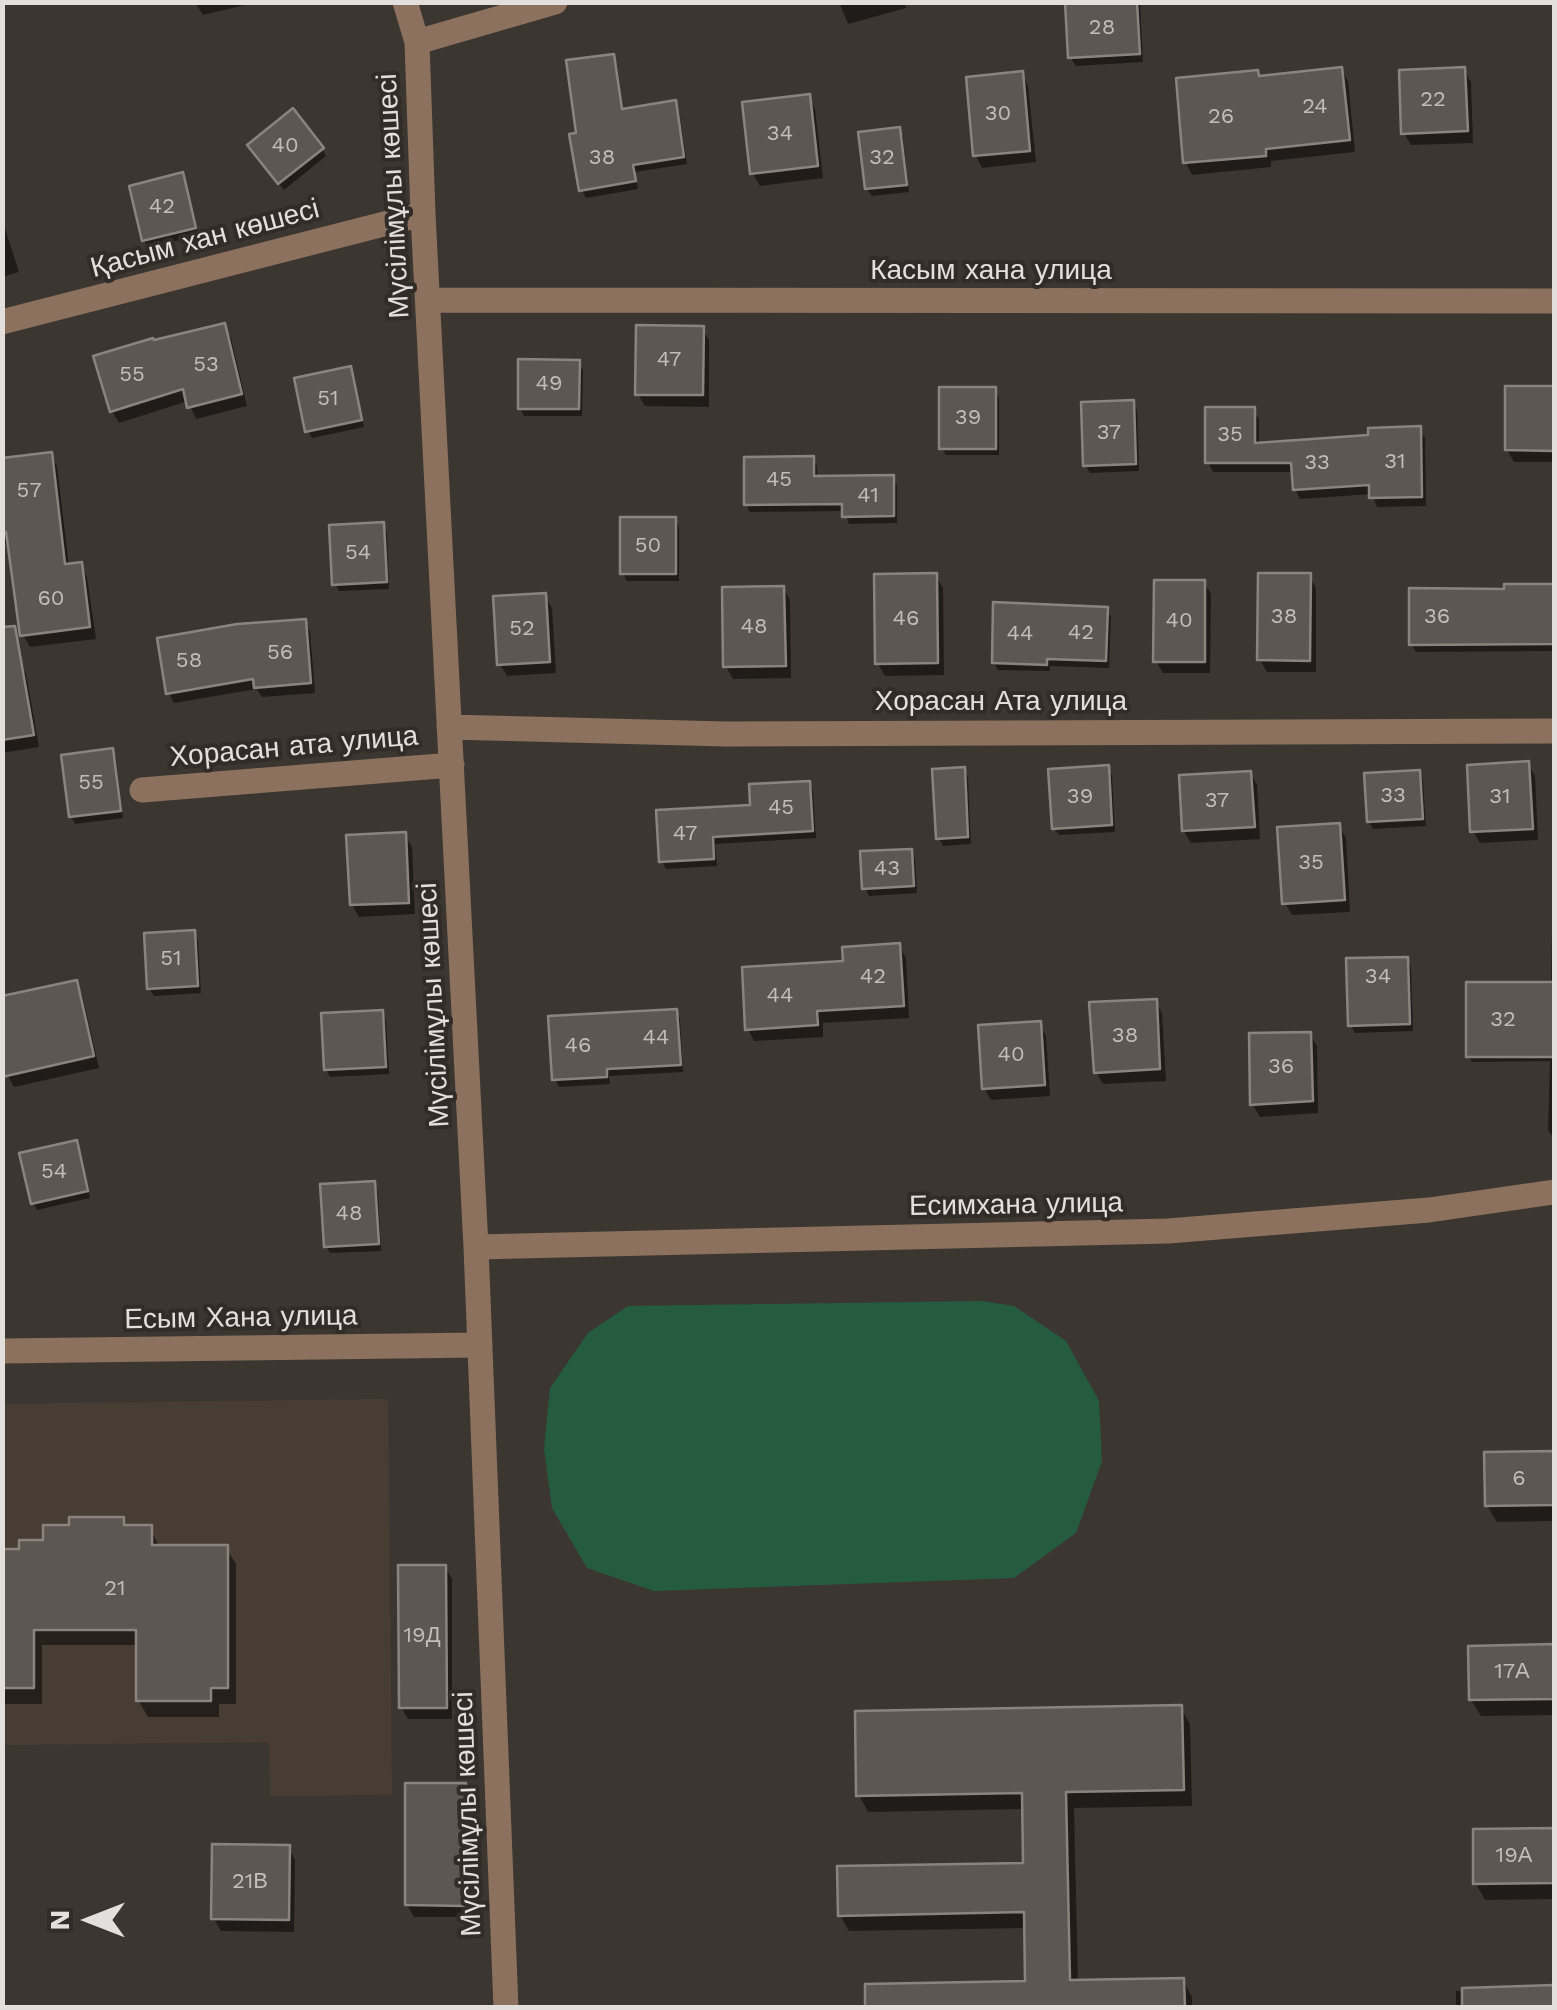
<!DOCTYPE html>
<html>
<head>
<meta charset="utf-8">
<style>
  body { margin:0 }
  #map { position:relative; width:1557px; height:2010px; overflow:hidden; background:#3c3631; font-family:"Work Sans",sans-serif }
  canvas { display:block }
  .frame { position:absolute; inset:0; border:5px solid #e3dfdc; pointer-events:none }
  .north { position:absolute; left:40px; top:1870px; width:100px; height:100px; -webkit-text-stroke:8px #312c27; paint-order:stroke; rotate:270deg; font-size:28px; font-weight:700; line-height:40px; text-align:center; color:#e3dfdc }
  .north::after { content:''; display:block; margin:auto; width:35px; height:45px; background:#e3dfdc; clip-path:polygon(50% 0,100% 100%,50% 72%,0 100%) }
</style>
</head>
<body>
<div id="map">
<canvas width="1557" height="2010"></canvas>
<div class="frame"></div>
<div class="north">N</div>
</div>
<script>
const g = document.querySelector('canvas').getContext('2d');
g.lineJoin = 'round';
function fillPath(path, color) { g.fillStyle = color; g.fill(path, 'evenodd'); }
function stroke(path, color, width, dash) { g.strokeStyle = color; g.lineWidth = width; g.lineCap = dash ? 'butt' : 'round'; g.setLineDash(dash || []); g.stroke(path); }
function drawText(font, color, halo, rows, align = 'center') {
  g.font = font + ' "Work Sans",sans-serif'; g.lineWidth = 8; g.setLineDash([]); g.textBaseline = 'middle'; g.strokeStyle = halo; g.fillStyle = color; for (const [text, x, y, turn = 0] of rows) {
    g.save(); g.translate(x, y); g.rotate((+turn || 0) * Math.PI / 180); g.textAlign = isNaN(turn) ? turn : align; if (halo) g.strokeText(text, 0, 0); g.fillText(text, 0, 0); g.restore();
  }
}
const built = new Path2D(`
  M388 1399 392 1795 270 1796 269 1742 3 1745 2 1404Z`);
const green = new Path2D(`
  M982 1301 1014 1306 1066 1341 1099 1401 1102 1461 1076 1533 1014 1578 654 1591 587 1568 552 1508 544 1449 550 1388 588 1333 628 1306Z`);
const shadow = new Path2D(`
  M195 2H249V4L203 15Z
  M839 2H904L906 8 848 24Z
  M1067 2H1140L1143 62 1076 66 1070 57Z
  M612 56 617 64 623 111 675 103 679 110 687 164 635 172 638 189 586 198 582 190 579 135Z
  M1341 69 1348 81 1355 152 1271 161V167L1192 175 1186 163 1260 78Z
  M1464 70 1471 82 1473 143 1411 145 1404 133Z
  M1022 74 1028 86 1036 162 982 168 976 156Z
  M808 97 815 109 823 178 760 186 753 174 745 104Z
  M899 129 903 137 909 192 872 196 867 189Z
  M322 149 326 156 284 190 254 153Z
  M182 175 186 183 199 235 148 248 144 240Z
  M2 219 19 272 2 277Z
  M224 326 231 338 247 406 196 419 188 401 119 423 112 411Z
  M702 328 709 340V407L645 406 638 394Z
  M578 363 583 370 582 416H524L520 408Z
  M349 369 354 376 364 427 312 438 308 431Z
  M1507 389H1554V462H1514L1507 450Z
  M994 390 999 398V455H946L942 448Z
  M1133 403 1137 410 1139 471 1090 473 1086 466Z
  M1253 409 1259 419V445L1370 438 1419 429 1425 438 1426 506 1377 507 1372 494 1300 499 1295 489 1294 472H1213L1208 462Z
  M50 454 57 466 69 566 81 565 87 577 96 639 30 647 23 635 10 543 2 544V460Z
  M813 459 817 466V478H893L897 485V523L849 524 845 511 750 512 746 504Z
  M675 519 679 527V581H627L623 574Z
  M382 525 387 532 389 589 339 591 335 584Z
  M936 576 943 588 944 675 885 676 878 664Z
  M1309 576 1316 588V672H1267L1260 660Z
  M1204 582 1211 594 1210 673H1163L1156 661Z
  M1507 586H1554V651L1416 652 1412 645 1506 591Z
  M783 588 790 600 791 678 733 679 726 667Z
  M545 596 552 608 556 673 507 676 500 664Z
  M1106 609 1111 617 1109 668 1050 666V671L998 670 994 663Z
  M304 621 310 631 315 693 262 697 257 689 174 703 169 693Z
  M19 661 26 673 39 747 2 753V664Z
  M112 751 116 758 123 818 75 824 71 816Z
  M1528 764 1535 776 1538 840 1480 843 1473 831Z
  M1107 768 1112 775 1115 832 1059 835 1054 828Z
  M963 769 968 777 971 844 943 846 939 838Z
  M1419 772 1423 780 1426 826 1373 829 1369 822Z
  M1250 773 1257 785 1260 839 1191 843 1184 831Z
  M809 783 813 791 816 838 715 844 717 866 666 869 662 861 753 807Z
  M1339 826 1346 838 1350 912 1292 915 1285 903Z
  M405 835 412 847 415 914 359 917 352 905Z
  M911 851 915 859 917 893 869 896 865 888Z
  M1552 931H1554V1135H1551L1548 1130 1550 1061 1472 1062 1469 1056 1551 984Z
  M194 932 198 940 201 993 154 996 149 988Z
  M899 946 906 958 909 1018 823 1023V1037L754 1041 748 1029 845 963Z
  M1407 959 1411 967 1413 1031 1355 1033 1351 1026Z
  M75 982 82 994 99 1068 14 1087 7 1075Z
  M1155 1001 1162 1013 1166 1081 1103 1084 1096 1072Z
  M676 1011 680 1019 683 1072 609 1076 610 1084 559 1087 555 1079Z
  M382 1012 386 1020 389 1074 330 1077 326 1070Z
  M1040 1024 1046 1036 1050 1096 991 1100 984 1088Z
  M1310 1034 1317 1046 1318 1113 1260 1117 1253 1105Z
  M76 1143 80 1150 90 1198 37 1210 33 1203Z
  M374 1184 378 1192 381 1251 330 1253 326 1246Z
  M1554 1453V1521L1497 1522 1487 1506 1486 1454Z
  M123 1520 127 1528H150L160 1548H226L236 1564V1704H219V1717H148L138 1700V1645H42V1704H2V1551H22Z
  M445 1567 452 1579V1719H408L401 1707Z
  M1554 1647V1715L1481 1716 1471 1700V1648Z
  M1180 1707 1190 1724 1192 1806 1074 1808 1078 1982 1183 1980 1192 1997V2008H868L1028 1983 1027 1928 849 1931 840 1915 1026 1865 1025 1809 868 1812 859 1795Z
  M464 1785 471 1797 470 1917H414L407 1905Z
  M1554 1831V1899L1485 1900 1476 1884 1475 1832Z
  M288 1847 295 1860 294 1932 221 1931 214 1919Z
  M1554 1987V2008H1456V1991Z`);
const building = new Path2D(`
  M1065 2H1137L1140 54 1068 58Z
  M614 54 622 109 676 100 684 157 633 165 636 181 579 191 569 134 576 133 566 60Z
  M1342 67 1350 140 1266 149V156L1183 163 1176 78 1258 70 1259 76Z
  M1465 67 1468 131 1401 134 1399 70Z
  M1023 71 1030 151 973 156 966 77Z
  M810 94 818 166 750 174 742 102Z
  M293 108 324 148 278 184 247 145Z
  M900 127 907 185 865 189 858 132Z
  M183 172 196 228 142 241 129 186Z
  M225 323 242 394 187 408 183 389 110 412 93 356 153 338 154 340Z
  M636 325 704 326 703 395H635Z
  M518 359 580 360 579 409H518Z
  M351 366 362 420 305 432 294 378Z
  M1505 386H1554V451L1505 450Z
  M939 387H996V449H939Z
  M1134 400 1136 464 1083 466 1081 402Z
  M1205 407H1255V443L1368 435V428L1421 426 1422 497 1369 498V485L1293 490 1291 463H1205Z
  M52 452 65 564 82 562 90 627 20 636 6 532H2V458Z
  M814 456V476L894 475V516L842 517V504L744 505V457Z
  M620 517H676V574H620Z
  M384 522 387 582 332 585 329 525Z
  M937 573 938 663 875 664 874 574Z
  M1258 573H1311L1310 661 1257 660Z
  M1154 580H1205V662H1153Z
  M1504 584H1554V644L1409 645V588L1504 589Z
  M784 586 786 666 723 667 722 587Z
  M546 593 550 662 497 665 493 596Z
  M993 602 1108 607 1106 661 1047 659V665L992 663Z
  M306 619 311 683 254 688 253 679 166 694 157 638 237 624Z
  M15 626 34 735 2 740V627Z
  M113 748 121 811 69 817 61 755Z
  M1529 761 1533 829 1470 832 1467 765Z
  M1109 765 1112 825 1052 829 1048 769Z
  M965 767 968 837 936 839 932 769Z
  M1420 770 1423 819 1367 822 1364 773Z
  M1251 771 1255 827 1182 831 1179 775Z
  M810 781 813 831 713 837 714 859 659 862 656 810 750 805 749 784Z
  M1340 823 1345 900 1282 904 1277 827Z
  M406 832 409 903 350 905 346 835Z
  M912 849 914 886 862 889 860 851Z
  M195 930 198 986 147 989 144 933Z
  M900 943 904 1006 817 1011 818 1025 745 1030 742 967 843 961 842 947Z
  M1408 957 1410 1024 1348 1026 1346 958Z
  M77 980 94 1056 2 1077V996Z
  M1466 982H1554V1057H1466Z
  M1157 999 1160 1069 1094 1073 1089 1002Z
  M677 1009 681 1065 607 1069V1077L552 1080 548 1016Z
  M383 1010 386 1067 324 1070 321 1013Z
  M1041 1021 1045 1085 982 1089 978 1025Z
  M1311 1032 1313 1101 1250 1105 1249 1033Z
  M77 1140 88 1191 31 1204 19 1153Z
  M375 1181 379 1244 324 1247 320 1184Z
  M1554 1451V1505L1485 1506 1484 1452Z
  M69 1517H124V1525H152V1545H228V1688H211V1701H136V1630H34V1688H2V1549H19V1540H43V1525H69Z
  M398 1565H446L447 1708H399Z
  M1554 1644V1699L1469 1700 1468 1646Z
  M1182 1705 1184 1790 1066 1792 1070 1980 1184 1978 1185 2008H865V1984L1025 1981 1024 1912 838 1916 837 1866 1023 1863 1022 1793 856 1796 855 1711Z
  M405 1783H466L465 1906 405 1905Z
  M1554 1828V1883L1473 1884V1829Z
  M212 1844 290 1845 289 1920 211 1919Z
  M1554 1985V2008H1462V1988Z`);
const minor = new Path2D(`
  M405 2 417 42 423 214 476 1247 506 2008
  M417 42 555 2
  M428 300 1554 301
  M2 322 423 214
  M449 727 726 734 1554 731
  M142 790 452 765
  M476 1247 1168 1231 1429 1210 1554 1192
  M2 1351 480 1345`);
const numberNames = [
  ["28",1102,28],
  ["22",1433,100],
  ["24",1315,107],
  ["30",998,114],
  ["26",1221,117],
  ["34",780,134],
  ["40",285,146],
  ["38",602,158],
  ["32",882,158],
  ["42",162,207],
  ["47",669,360],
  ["53",206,365],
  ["55",132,375],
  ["49",549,384],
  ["51",328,399],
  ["39",968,418],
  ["37",1109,433],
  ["35",1230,435],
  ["31",1395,462],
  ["33",1317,463],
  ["45",779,480],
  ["57",29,491],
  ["41",868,496],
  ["50",648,546],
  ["54",358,553],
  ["60",51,599],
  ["38",1284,617],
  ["36",1437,617],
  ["46",906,619],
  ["40",1179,621],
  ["48",754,627],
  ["52",522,629],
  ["42",1081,633],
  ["44",1020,634],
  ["56",280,653],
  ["58",189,661],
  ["55",91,783],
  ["33",1393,796],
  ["39",1080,797],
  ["31",1500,797],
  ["37",1217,801],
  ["45",781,808],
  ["47",685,834],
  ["35",1311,863],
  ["43",887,869],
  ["51",171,959],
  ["42",873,977],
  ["34",1378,977],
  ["44",780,996],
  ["32",1503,1020],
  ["38",1125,1036],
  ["44",656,1038],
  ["46",578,1046],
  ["40",1011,1055],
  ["36",1281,1067],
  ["54",54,1172],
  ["48",349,1214],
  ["6",1519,1479],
  ["21",115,1589],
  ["19Д",422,1636],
  ["17А",1512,1672],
  ["19А",1514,1856],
  ["21В",250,1882]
];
const streetNames = [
  ["Мүсілімұлы көшесі",394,196,-93],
  ["Қасым хан көшесі",205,239,-15],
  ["Касым хана улица",991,271],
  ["Хорасан Ата улица",1001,702],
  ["Хорасан ата улица",294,747,-5],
  ["Мүсілімұлы көшесі",434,1005,-93],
  ["Есимхана улица",1016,1205,-1],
  ["Есым Хана улица",241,1318,-1],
  ["Мүсілімұлы көшесі",468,1814,-92]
];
fillPath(built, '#483d33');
fillPath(green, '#255c40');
fillPath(shadow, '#0007');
fillPath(building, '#5d5751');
stroke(building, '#8b847e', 2.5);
stroke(minor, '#8d715f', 25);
drawText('22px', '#c2bdb9', null, numberNames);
drawText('28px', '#e3dfdc', '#312c27', streetNames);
</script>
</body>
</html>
